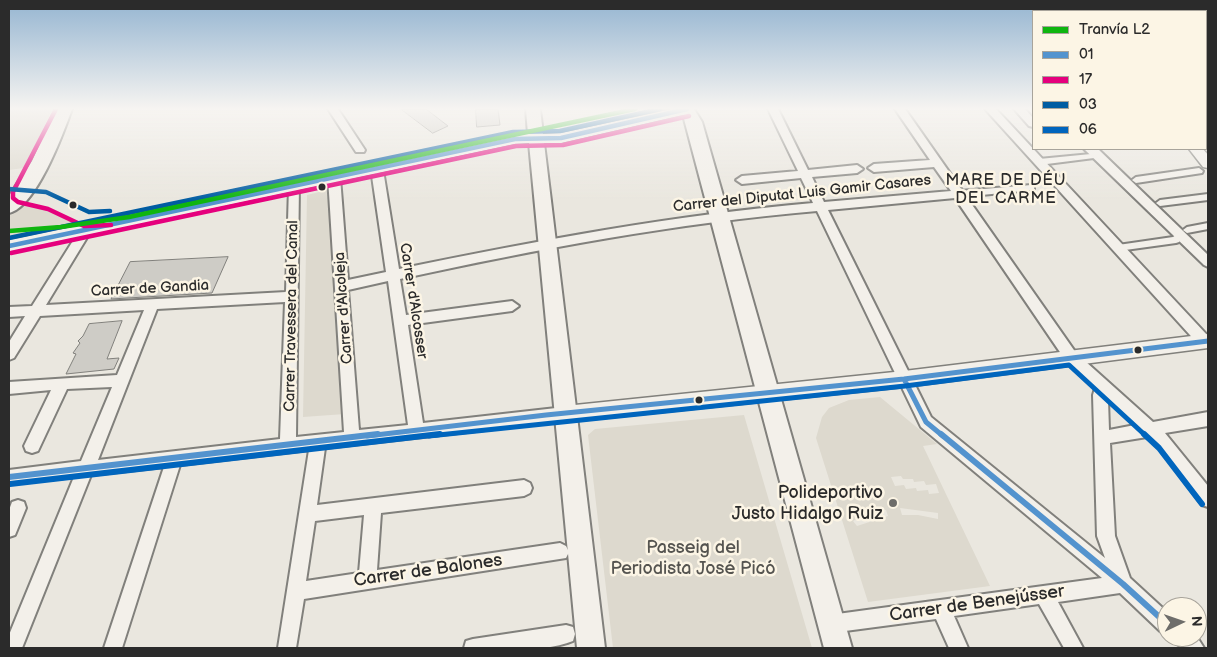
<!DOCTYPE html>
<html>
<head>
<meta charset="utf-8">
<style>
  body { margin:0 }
  #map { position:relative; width:1217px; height:657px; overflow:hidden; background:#eae7df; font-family:"Balsamiq Sans",sans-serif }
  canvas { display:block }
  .frame { position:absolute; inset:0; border:10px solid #2b2b2b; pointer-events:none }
  .legend { position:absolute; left:1032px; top:10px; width:175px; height:140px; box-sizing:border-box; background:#fcf5e5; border:1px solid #a8a49b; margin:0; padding:6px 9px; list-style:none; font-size:15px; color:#2b2b2b }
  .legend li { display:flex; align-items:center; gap:10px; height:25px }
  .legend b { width:25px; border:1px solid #a8a49b }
  .north { position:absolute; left:1157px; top:597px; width:50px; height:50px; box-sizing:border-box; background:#fcf5e5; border:1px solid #a8a49b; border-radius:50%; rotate:87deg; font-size:14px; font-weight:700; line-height:20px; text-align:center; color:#2b2b2b }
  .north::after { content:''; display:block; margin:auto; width:18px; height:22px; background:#6e6d6a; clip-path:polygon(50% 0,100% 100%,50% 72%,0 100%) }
</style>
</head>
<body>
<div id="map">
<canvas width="1217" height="657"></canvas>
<div class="frame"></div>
<ul class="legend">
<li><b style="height:6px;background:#0fb50f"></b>Tranvía L2</li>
<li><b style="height:6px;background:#5393ce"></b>01</li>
<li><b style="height:6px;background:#e5007d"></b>17</li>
<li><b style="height:6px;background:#005ca2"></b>03</li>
<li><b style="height:6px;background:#0065bd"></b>06</li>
</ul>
<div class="north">N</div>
</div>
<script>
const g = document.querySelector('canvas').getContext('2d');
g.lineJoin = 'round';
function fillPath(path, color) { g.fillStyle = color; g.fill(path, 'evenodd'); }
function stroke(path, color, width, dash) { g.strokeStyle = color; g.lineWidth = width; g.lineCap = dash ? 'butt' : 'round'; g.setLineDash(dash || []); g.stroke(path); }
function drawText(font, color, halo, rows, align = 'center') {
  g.font = font + ' "Balsamiq Sans",sans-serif'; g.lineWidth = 5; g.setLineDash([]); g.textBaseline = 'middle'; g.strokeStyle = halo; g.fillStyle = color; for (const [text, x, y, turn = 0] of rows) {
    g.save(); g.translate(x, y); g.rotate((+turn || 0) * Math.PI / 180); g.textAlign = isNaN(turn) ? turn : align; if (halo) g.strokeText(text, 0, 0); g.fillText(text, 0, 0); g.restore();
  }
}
const built = new Path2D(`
  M9 109H53L24 168 9 170Z
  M327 190 345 414 303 417 307 195Z
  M41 205 82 227 9 242V216L20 206Z
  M880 397 937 444 923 446 990 586 868 602 816 438 822 417 829 408 849 400ZM901 476 903 479H913L914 482 924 481 926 485 936 484 939 493 929 494 928 490 917 491 916 488 906 489 904 485 895 486 891 477ZM900 508 938 513V519L918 515H902ZM886 510 888 516 857 526 853 521 866 514Z
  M744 415 812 648H613L588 435 595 429Z`);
const building = new Path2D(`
  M401 109H426L448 126 433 133Z
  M476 109H498L500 125 477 127Z
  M228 257 212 293 111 299 130 262Z
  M122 321 107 359 119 358 114 369 66 374 76 354 73 353 80 343 78 341 83 336 89 324Z`);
const pedestrian = new Path2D(`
  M1091 154H1094V158L1039 165 1035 162 1039 159Z
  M1199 168 1203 171 1202 173 1136 183 1132 180 1136 177Z
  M1031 185 1034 186V190L960 197 956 194 960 191Z
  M1208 194V200L1160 206 1156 203 1160 200Z
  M1208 223V229L1187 233 1183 230 1187 227Z
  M1181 232 1185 235 1179 242 1176 243 1118 251 1113 248 1118 245 1173 237Z`);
const minor = new Path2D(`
  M328 109H338L365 150 364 152H356Z
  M768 109H778L808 170 857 165 863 169 857 173 812 177 824 202 951 191 934 167 874 172 868 168 874 164 930 160 895 109H905L1076 353 1153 422 1208 412V426L1165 433 1208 486V507L1202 505 1159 448 1147 437 1110 443 1115 536 1130 578 1167 612V633L1160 631 1120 593 1058 602 1083 648H1064L1039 604 954 616 968 648H949L936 619 830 633 823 631 821 624 823 617 830 615 1102 578 921 427 817 211C676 223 538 249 400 279L406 315 512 301 519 306 512 311 408 325 423 423 565 407 570 409 573 414 570 419 565 421 325 448 317 505 524 480 530 483 532 488 530 493 524 496 381 513 377 570 560 543 566 546 569 552 566 558 304 599 296 648H278L309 450 180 465 122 648H104L164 467 91 475 22 648H9V635L74 477 9 484V470L81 461 112 387 67 389 38 451 32 453 26 451 24 446 51 390 9 394V382L117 375 144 310 40 316 14 358 9 360V342L25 316 9 317V307L32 306 81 228 85 227 91 231 46 305 286 292 289 186 291 183H299L296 437 344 432 328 177 330 174H338L340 177 348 280 386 272 372 176 378 172 384 176 399 269C536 241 673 215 813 203L801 178 742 184 736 180 742 176 798 171ZM955 198 1066 361 1095 388 1093 395 1097 536 1105 558 931 417 828 210ZM388 281 408 425 359 430 348 290ZM285 302 280 439 98 460 157 309ZM1108 400 1135 425 1109 430ZM364 515 359 573 306 581 315 521Z
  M985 109H996L1208 336V345H1199Z
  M1014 109H1025L1033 118V127L1029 126Z
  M1206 145H1208V151L1201 149H1206Z
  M1084 149H1098L1208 255V267L1204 265Z
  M18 500 24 502 26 508 15 535 9 537V510L12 502Z
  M566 625 573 627 575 634 573 641C544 653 495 650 464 648L466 641 473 639Z
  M1173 637H1197L1204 648H1181Z`);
const tertiary = new Path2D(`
  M1189 149H1203L1208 155V168L1203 167Z
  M1208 334V348L904 387 565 422 558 420 555 414 558 408 565 406 904 371Z`);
const secondary = new Path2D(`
  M526 109H540L543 134 561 133 672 109H694L702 122 852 648H824L683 115 561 143H544L605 648H577L529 143 515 144 9 252V240L515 134H528Z`);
const primary = new Path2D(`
  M56 109H72C63 134 36 207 9 213V196L32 161Z`);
const bus1Far2 = new Path2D(`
  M9 246 515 139 561 138 687 109`);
const bus1Far1 = new Path2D(`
  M904 379 926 422 943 436
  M367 436 546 415 904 379 1208 341`);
const bus1 = new Path2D(`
  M941 434 1123 584 1167 624
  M9 477 378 434`);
const bus2 = new Path2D(`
  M56 109 13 192V198L18 202 48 209 84 226 111 225
  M11 253 516 146 563 145 689 116`);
const bus3 = new Path2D(`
  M9 189 46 192 89 212 110 211
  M9 238 513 132 560 131 660 109`);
const bus4Far1 = new Path2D(`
  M429 436 905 386 1069 365 1146 436`);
const bus4 = new Path2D(`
  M1144 434 1159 448 1202 504
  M10 484 440 434`);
const tram1 = new Path2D(`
  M9 231 61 227 129 217 635 109`);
const markers = [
  [322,187,4.5,"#2b2b2b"],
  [73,205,4.5,"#2b2b2b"],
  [1138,350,4.5,"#2b2b2b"],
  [699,400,4.5,"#2b2b2b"],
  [893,503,5,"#6e6d6a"]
];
const streetNames = [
  ["Carrer del Diputat Luis Gamir Casares",802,194,-6],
  ["Carrer de Gandia",150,289,-3],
  ["Carrer d'Alcosser",413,301,81],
  ["Carrer d'Alcoleja",344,308,-94],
  ["Carrer Travessera del Canal",292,316,-89]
];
const neighbourhoodNames = [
  ["MARE DE DÉU",1006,181],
  ["DEL CARME",1006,199]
];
const nearPoinames = [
  ["Polideportivo",883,493],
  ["Justo Hidalgo Ruiz",883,514]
];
const nearParknames = [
  ["Passeig del",693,548],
  ["Periodista José Picó",693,569]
];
const nearStreetnames = [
  ["Carrer de Balones",428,571,-8],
  ["Carrer de Benejússer",977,604,-8]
];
fillPath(built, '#ddd9ce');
fillPath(building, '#ceccc6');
stroke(building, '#81807c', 1);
stroke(pedestrian, '#81807c', 4);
stroke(minor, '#81807c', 4);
stroke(tertiary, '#81807c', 3);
stroke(secondary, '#81807c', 4);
stroke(primary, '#81807c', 4);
fillPath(pedestrian, '#f3f0ea');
fillPath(minor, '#f3f0ea');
fillPath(tertiary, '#f3f0ea');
fillPath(secondary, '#f3f0ea');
fillPath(primary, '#f3f0ea');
stroke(bus1Far2, '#5393ce', 4.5);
stroke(bus1Far1, '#5393ce', 5);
stroke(bus1, '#5393ce', 6);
stroke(bus2, '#e5007d', 4.5);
stroke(bus3, '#005ca2', 4.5);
stroke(bus4Far1, '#0065bd', 5);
stroke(bus4, '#0065bd', 6);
stroke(tram1, '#0fb50f', 4.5);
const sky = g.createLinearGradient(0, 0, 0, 201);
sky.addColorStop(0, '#95b5d1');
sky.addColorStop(0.54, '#f6f4f1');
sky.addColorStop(1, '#f6f4f100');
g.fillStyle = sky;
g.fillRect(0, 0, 1217, 201);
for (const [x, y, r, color] of markers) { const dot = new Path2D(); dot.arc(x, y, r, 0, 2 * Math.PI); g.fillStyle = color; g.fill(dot); stroke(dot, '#fcf5e5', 2); }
drawText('15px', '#2b2b2b', '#fcf5e5', streetNames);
g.letterSpacing = '1px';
drawText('16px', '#2b2b2b', '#fcf5e5', neighbourhoodNames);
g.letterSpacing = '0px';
drawText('18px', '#2b2b2b', '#fcf5e5', nearPoinames, 'right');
drawText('18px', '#555450', '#fcf5e5', nearParknames);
drawText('18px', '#2b2b2b', '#fcf5e5', nearStreetnames);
</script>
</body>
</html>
